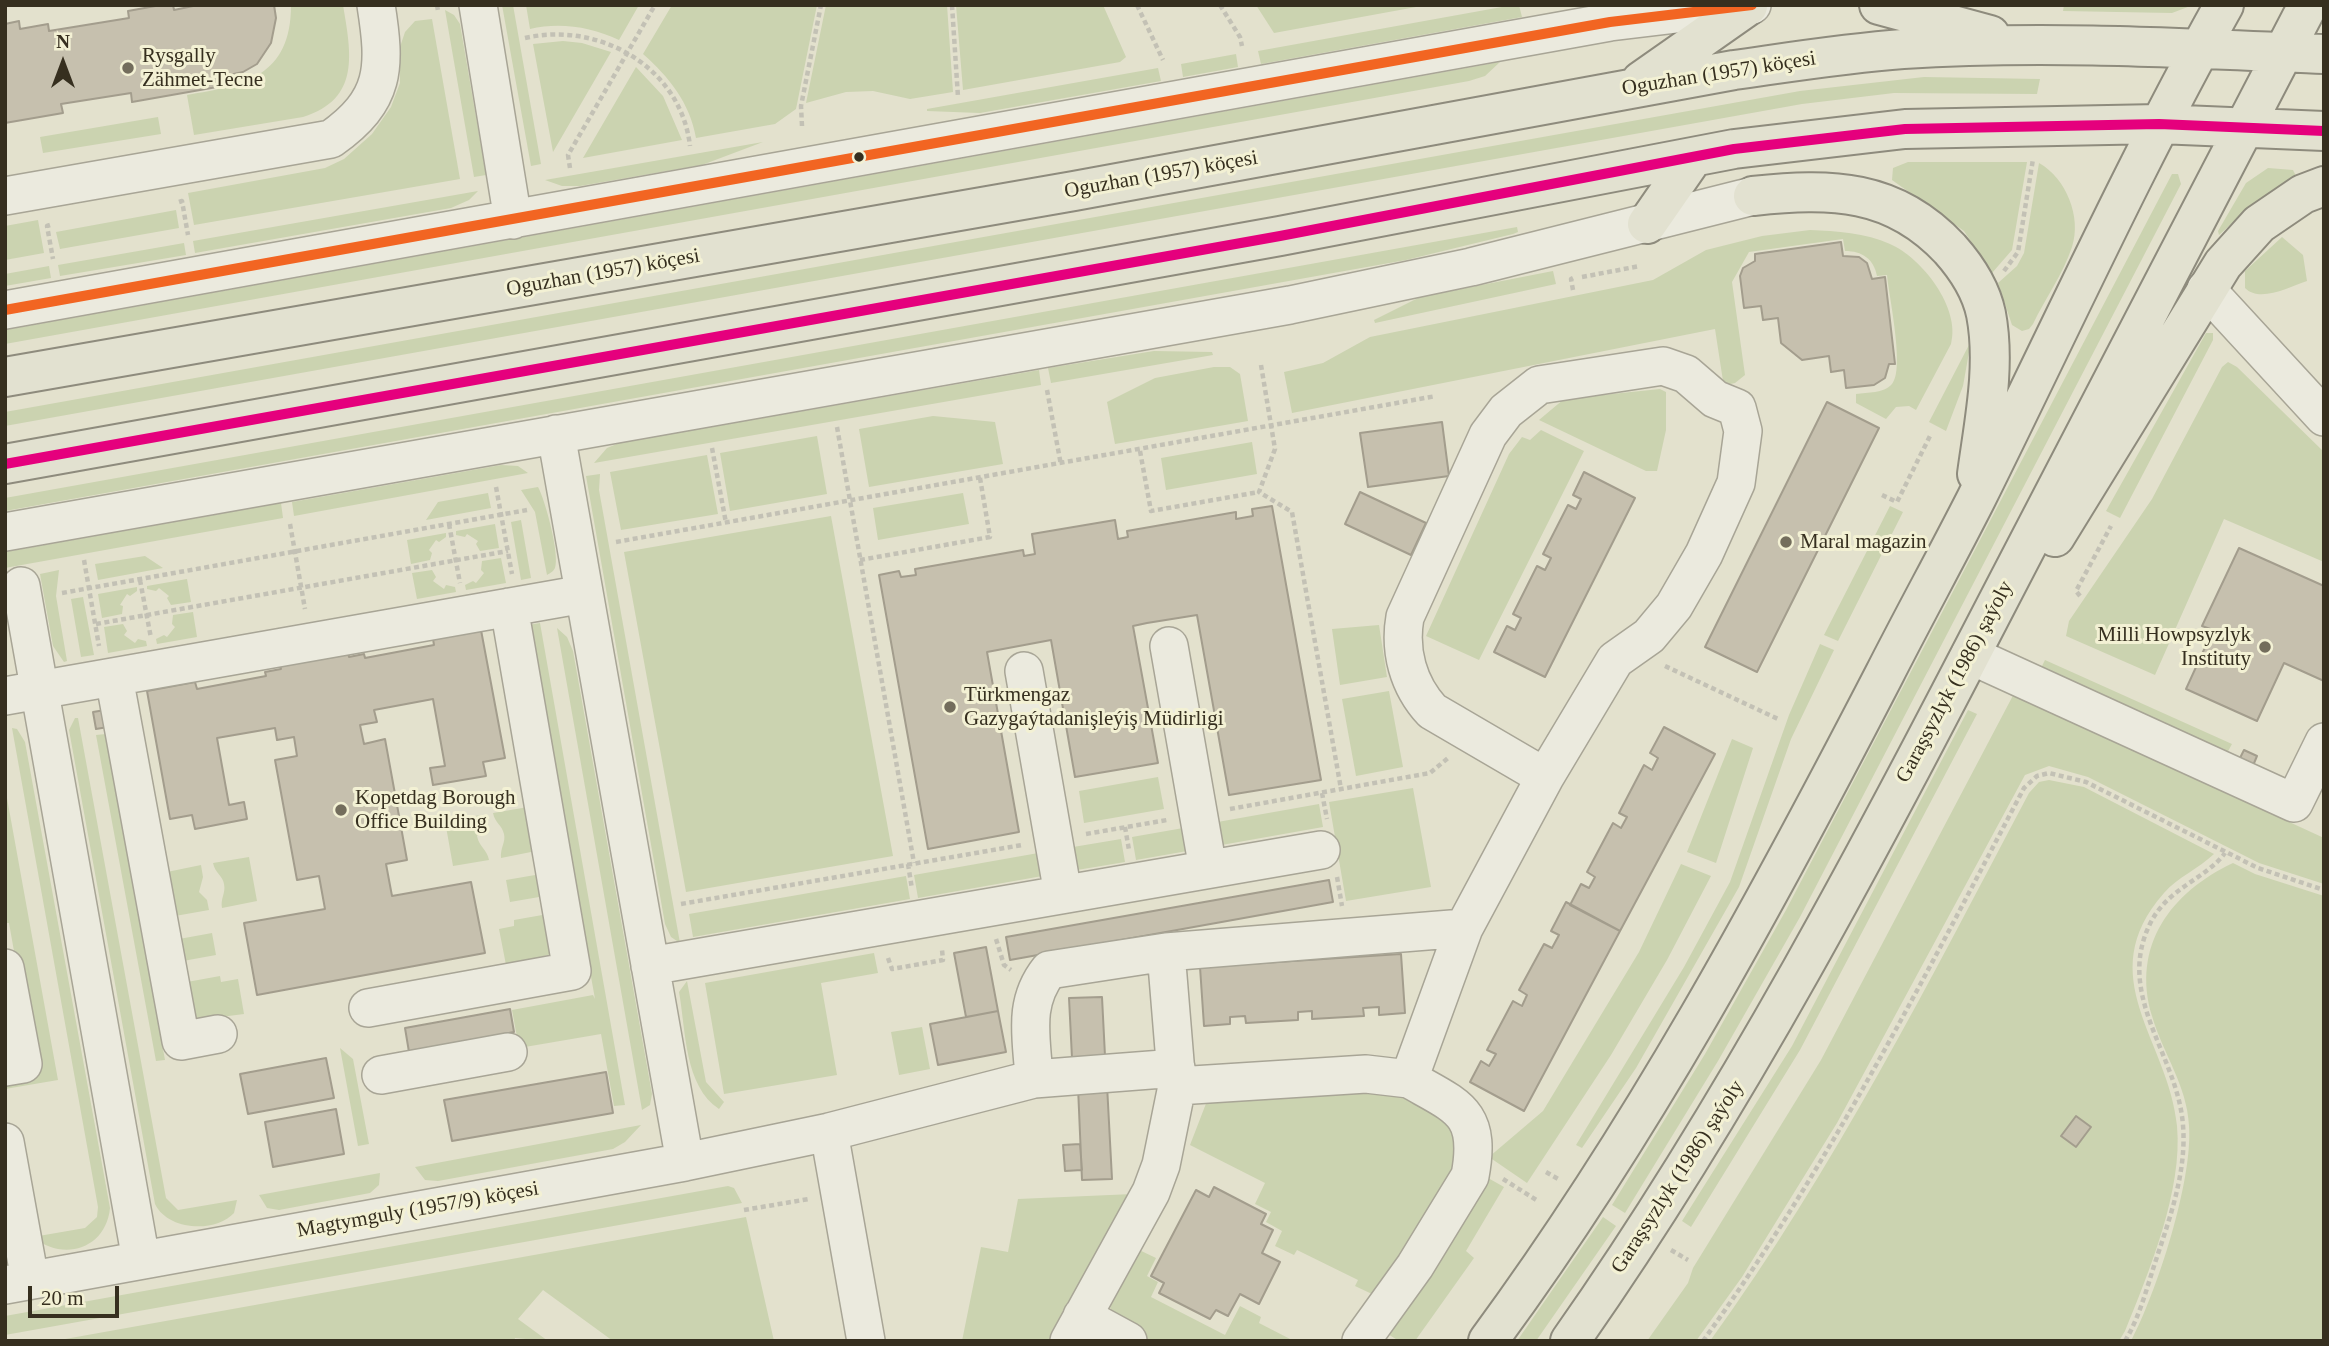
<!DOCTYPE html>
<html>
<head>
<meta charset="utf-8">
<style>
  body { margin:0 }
  #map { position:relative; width:2329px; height:1346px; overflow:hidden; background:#e3e1cd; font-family:Georgia,serif }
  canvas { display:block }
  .frame { position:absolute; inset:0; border:7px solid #362f1f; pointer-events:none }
  .north { position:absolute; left:28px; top:28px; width:70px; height:70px; -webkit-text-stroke:5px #f3f1d4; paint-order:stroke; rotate:0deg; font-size:19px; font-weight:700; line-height:28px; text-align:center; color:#362f1f }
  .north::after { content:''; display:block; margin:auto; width:24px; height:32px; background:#362f1f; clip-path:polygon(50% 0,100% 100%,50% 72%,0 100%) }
  .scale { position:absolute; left:28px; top:1286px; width:91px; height:32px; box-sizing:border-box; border:4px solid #362f1f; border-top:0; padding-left:9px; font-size:21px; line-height:24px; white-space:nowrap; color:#362f1f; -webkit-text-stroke:5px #f3f1d4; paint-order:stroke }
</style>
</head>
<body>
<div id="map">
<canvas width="2329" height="1346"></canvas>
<div class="frame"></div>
<div class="north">N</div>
<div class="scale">20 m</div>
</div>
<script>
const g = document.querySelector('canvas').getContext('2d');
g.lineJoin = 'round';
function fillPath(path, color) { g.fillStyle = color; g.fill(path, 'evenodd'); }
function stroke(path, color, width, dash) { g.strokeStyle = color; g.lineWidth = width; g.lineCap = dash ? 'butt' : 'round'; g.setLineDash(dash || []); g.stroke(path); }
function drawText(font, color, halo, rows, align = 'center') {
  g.font = font + ' Georgia,serif'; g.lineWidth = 6; g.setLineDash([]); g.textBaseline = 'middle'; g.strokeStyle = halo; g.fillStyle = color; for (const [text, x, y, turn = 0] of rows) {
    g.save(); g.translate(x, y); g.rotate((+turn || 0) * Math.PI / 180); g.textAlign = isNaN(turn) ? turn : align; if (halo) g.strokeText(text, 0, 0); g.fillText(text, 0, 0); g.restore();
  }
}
const green = new Path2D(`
  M291 5H343C351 53 361 99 303 117L194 135 187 95C246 85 291 76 291 5Z
  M502 5H513L541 164 531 166Z
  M526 5H639L619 40C591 27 560 22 530 29Z
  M672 5H817L796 109 775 124 696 138C690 103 669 77 643 54Z
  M826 5H947L953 92 910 99 873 91 846 92 806 103Z
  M956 5H1103L1126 57 1120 62 963 90Z
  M1256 5H1427L1274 33Z
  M1513 5H1519L1522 17 1261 64 1258 51Z
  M2064 5H2193L2172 13 2063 11Z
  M445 10 454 15 460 24 486 175 474 177Z
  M432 19 460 179 194 225 188 193 325 168 344 159 372 134 391 107 400 83V47L405 32 415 21Z
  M563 41 582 43 611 52 553 152 533 44Z
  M1236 54 1238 67 1183 77 1181 64Z
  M1500 62 1485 76 1469 81 5 344V330Z
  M636 67 663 96 682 140 583 158Z
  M1158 68 1161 81 980 113 927 111V109Z
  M1924 77 2040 79 2037 94 1894 93 1802 104 5 426V412L1800 91Z
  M158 117 161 134 43 153 40 137Z
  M763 142 702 165 580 186H562L545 180Z
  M1908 162H2027L2012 250 1992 273 1964 231 1892 180 1893 168Z
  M2039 163C2066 178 2082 217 2072 247 2063 274 2045 299 2033 324L2029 329 2022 331 2012 325 1998 283 2017 266 2024 253Z
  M2268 168 2293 170 2296 176 2252 205 2219 235 2218 231 2246 183Z
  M2172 174H2178L2181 184 1800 917 1718 1061 1625 1213 1612 1205 1705 1054 1786 910Z
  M478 191 469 200 451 208 195 253 193 241Z
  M176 210 179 228 60 249 56 232Z
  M38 220 44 253 5 260V226Z
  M1517 227 1518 232 1513 234 1406 260 5 511V498Z
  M1810 230C1836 231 1866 233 1890 244 1922 258 1961 308 1951 344L1916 410 1909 406 1896 407 1886 419 1856 403V394C1868 392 1883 394 1892 384 1905 369 1889 297 1887 275L1877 276C1874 259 1862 251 1845 251L1843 239 1749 252 1732 282 1745 375 1735 383 1726 385 1723 381 1715 329 1292 413 1284 372 1323 363 1370 337 1653 280 1706 250 1762 236Z
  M2282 237 2303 255 2307 281C2289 287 2260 303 2245 288V271Z
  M184 243 186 255 60 276 58 265Z
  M49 266 51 278 5 286V274Z
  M1553 271 1556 284 1375 323 1374 320 1420 297Z
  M2206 333H2213V340L2120 518 2106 511Z
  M1971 341 1963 386 1946 431 1929 422Z
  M1154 351 1212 352 1213 355 1051 383 1048 368Z
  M2228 362 2237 367 2324 452V562L2224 519 2155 675 2066 636 2069 621 2152 499 2222 367Z
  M1214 367H1230L1240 374 1248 421 1115 444 1107 402 1155 378Z
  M1039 370 1041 385 594 463 607 448 619 443Z
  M1660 389 1666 392V430L1657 471H1646L1539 420 1564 399Z
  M933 416 995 422 1003 464 869 487 859 429Z
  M1541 430 1584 451 1479 660 1426 636 1509 454 1522 437 1530 440Z
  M817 436 827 494 730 511 720 453Z
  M1252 442 1257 474 1166 490 1161 458Z
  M707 455 718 514 621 530 610 472Z
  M501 465 518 466 528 473 294 516 292 502Z
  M600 474 599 490 680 943 671 937 665 924 586 476Z
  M538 487C545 499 560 555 555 568 553 572 550 573 547 575L535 512 521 490Z
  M488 493 491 508 426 520 438 502Z
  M963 493 969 524 878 540 873 508Z
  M281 503 283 518 5 568V552Z
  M1890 506 1903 512 1838 641 1824 635Z
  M831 516 893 856 686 892 624 552Z
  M521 520 531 578 521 580 511 522Z
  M495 524 499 548 480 551 476 544 478 541 467 534 465 537 456 535V531Z
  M446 533V537L439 542 436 540 429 550 432 553 430 560 411 564 407 540Z
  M145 556 163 568 98 580 95 564Z
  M501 558 506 583 466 590 465 585 473 581 476 583 484 573 481 570 482 561Z
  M59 570 56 596 67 661 64 662 53 646 40 574Z
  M432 570 436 577 433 581 444 589 446 585 455 587 456 592 417 599 412 573Z
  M187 579 191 602 171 605 167 598 169 596 159 588 156 591 147 589V586Z
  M137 587V591L130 596 127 594 120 605 123 606 122 614 102 618 98 594Z
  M83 597 94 655 81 657 71 599Z
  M193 612 197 637 157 644 156 639 164 635 167 637 175 627 172 624 173 615Z
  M540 623 625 1105 614 1106 601 1034 519 1048 512 1010 593 995 595 999 528 625Z
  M123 624 127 631 124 635 135 643 138 639 146 641 147 646 108 653 104 627Z
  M1379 625 1387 677 1340 685 1332 629Z
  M557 628 567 637 573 651 652 1094 650 1105 642 1110Z
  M1820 644 1834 650 1791 739 1739 887 1636 1068 1582 1148 1576 1145 1684 967 1730 882 1789 715Z
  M2045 660 2232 744 2226 755 2041 668Z
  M2018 686 2228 782 2224 792 2324 838V884L2259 863 2088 777 2049 766 2025 775 1837 1123 1742 1277 1696 1341H1647L1688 1283 1693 1268 1821 1060Z
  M1389 691 1403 767 1356 776 1342 699Z
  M1968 710 1977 714 1800 1050 1691 1227 1682 1221 1792 1046Z
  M75 718H78L166 1198 178 1210 237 1200 234 1213C216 1233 168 1231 155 1204L69 730Z
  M12 728 17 729 25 742 110 1208C106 1249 63 1262 33 1237L85 1228 97 1217 98 1207Z
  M106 734 165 1060 156 1061 96 735Z
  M1732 739 1753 748 1716 863 1687 852Z
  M1158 777 1164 809 1084 823 1079 791Z
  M2049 780 2084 787 2214 854C2198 869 2178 877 2164 893 2090 977 2169 1040 2177 1126 2183 1190 2149 1272 2125 1331L2119 1341H1710C1834 1170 1930 980 2029 793L2039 782Z
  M5 787 58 1080 5 1089V1081L36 1075 9 923H5Z
  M1413 788 1431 887 1346 901 1329 802Z
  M1319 804 1323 827 1216 846 1212 823Z
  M528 807 536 851 501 858C500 848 506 842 504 834 502 825 495 823 493 813Z
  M481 815 483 826 477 836C479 847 487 849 489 860L453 866 445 821Z
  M1189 827 1193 850 1136 860 1132 837Z
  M1121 839 1125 862 1071 871 1067 848Z
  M1044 852 1048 875 918 898 914 875Z
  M249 857 257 901 222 908C220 899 226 893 224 884 223 876 215 873 213 863Z
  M2233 863 2255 874 2324 896V1338L2323 1341H2131C2157 1292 2193 1180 2189 1126 2187 1085 2163 1054 2152 1016 2131 946 2171 892 2233 863Z
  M1681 864 1711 876 1667 960 1611 1055 1527 1183 1489 1157 1543 1111 1639 952Z
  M201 865 203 877 199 892 207 900 209 910 175 916 167 872Z
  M541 874 545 896 510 902 506 880Z
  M906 876 910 899 693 937 689 914Z
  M548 914 552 954 506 965 499 929 514 926V920Z
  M212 933 216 955 183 961 179 939Z
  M874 953 878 973 821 983 837 1075 724 1094 705 983Z
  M220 976 221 982 238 979 244 1014 197 1020 187 982Z
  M687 981 706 1082 724 1102 719 1109C684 1086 686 1030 679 992Z
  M922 1027 930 1069 899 1075 891 1032Z
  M340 1048 353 1059 369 1144 358 1146Z
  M1385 1090 1447 1116 1461 1154 1400 1265 1372 1294 1355 1286 1358 1280 1297 1250 1294 1255 1275 1246 1282 1231 1266 1222 1271 1212 1255 1204 1265 1183 1190 1145 1207 1101Z
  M641 1125 625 1142 613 1149 438 1181 425 1180 415 1167Z
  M380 1173 379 1185 370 1193 279 1210 267 1208 259 1195Z
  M1481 1174 1504 1187 1466 1251 1474 1258 1415 1341H1399L1383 1331Z
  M728 1186 734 1188 742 1203 5 1335V1316Z
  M1133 1194 1056 1341H962L981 1247 1008 1252 1018 1199Z
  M746 1217 774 1341H613L543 1290 518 1319 548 1341 515 1338 514 1341H54Z
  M1603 1217 1616 1226 1536 1341H1517Z
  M1135 1248 1156 1258 1147 1276 1158 1282 1151 1297 1225 1335 1240 1306 1261 1317 1259 1323 1294 1341H1152L1121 1324 1112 1314 1109 1303Z`);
const building = new Path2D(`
  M161 5H173L174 10 198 5H274L276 18 271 43 257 64 243 72 215 78 217 87 132 102 131 93 61 104 63 113 5 123V24L19 21 20 29 48 24 49 31 129 18 128 11Z
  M1841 242 1843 256 1859 257 1867 263 1872 279 1885 277 1895 364H1889L1885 378 1874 385 1846 388 1844 370 1831 372 1829 356 1802 360 1781 343 1778 318 1763 320 1761 306 1744 308 1740 276 1743 268 1755 261V254Z
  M1827 402 1879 428 1757 672 1705 647Z
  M1442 422 1449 476 1368 487 1360 433Z
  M1584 472 1635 498 1545 677 1494 652 1507 626 1515 630 1521 618 1513 614 1537 566 1545 570 1551 558 1543 554 1568 505 1576 509 1581 499 1573 495Z
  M1360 492 1426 523 1411 555 1345 524Z
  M1272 506 1321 780 1229 795 1197 615 1147 623 1133 626 1158 763 1075 777 1051 640 987 652 1019 832 928 849 879 575 899 571 901 577 916 575 915 569 1023 550 1024 556 1035 554 1032 534 1115 520 1118 539 1128 537 1127 531 1236 512V519L1253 516 1252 509Z
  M2239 548 2324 586V681L2284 663 2257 721 2186 689 2213 630 2202 626Z
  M481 630 505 758 483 762 486 776 433 785 430 768 445 766 433 699 374 710 377 722 360 725 364 744 385 739 407 860 386 864 392 896 471 882 485 953 257 995 244 923 325 909 319 876 297 880 275 760 297 756 294 737 277 740 275 728 217 738 229 805 244 802 247 819 195 829 192 815 170 819 147 691 195 682 197 689 266 676 265 672 281 669 280 665 348 653 349 657 364 654 365 658 434 645 433 639Z
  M111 709 114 726 96 729 93 712Z
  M1664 727 1715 754 1620 931 1570 905 1581 884 1589 888 1595 877 1587 872 1613 823 1621 828 1627 817 1619 813 1644 765 1652 770 1658 758 1650 753Z
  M2244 750 2257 756 2252 768 2238 762Z
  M1329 880 1333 902 1010 960 1006 937Z
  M1566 902 1620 931 1524 1111 1470 1082 1481 1061 1489 1066 1496 1054 1487 1050 1513 1001 1522 1006 1527 995 1519 990 1544 944 1552 948 1559 935 1551 931Z
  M986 947 998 1011 966 1017 954 953Z
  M1401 954 1405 1013 1379 1015V1007L1363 1008 1364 1016 1312 1019V1011L1298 1012V1020L1246 1023 1245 1016 1230 1017V1024L1204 1026 1200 967Z
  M1102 997 1105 1056 1072 1058 1069 998Z
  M510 1009 514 1032 409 1052 405 1028Z
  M998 1011 1006 1052 938 1065 930 1024Z
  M326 1058 334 1098 248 1114 240 1074Z
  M606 1072 613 1113 452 1141 444 1100Z
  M1107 1085 1112 1179 1082 1180 1078 1087Z
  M336 1109 344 1154 273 1167 265 1122Z
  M2076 1116 2091 1127 2076 1147 2061 1136Z
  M1080 1144 1082 1170 1065 1171 1063 1145Z
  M1214 1187 1266 1214 1261 1224 1273 1230 1262 1253 1280 1262 1259 1304 1240 1294 1228 1316 1216 1310 1210 1319 1159 1293 1164 1283 1151 1276 1196 1190 1209 1197Z`);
const path = new Path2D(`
  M437 5 438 11
  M952 5 958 97
  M1137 5 1163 60
  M1220 5 1240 37 1242 46
  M525 38C599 21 681 67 690 146
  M802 126 801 106 821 5
  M570 168 568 155 655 5
  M179 202 182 201 188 235
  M50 225 47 226 53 259
  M2004 271 2018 252 2033 159
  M1582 277 1640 266
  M1573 290 1571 279 1573 278
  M1261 365 1275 449 1259 492 1292 512 1341 789
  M1047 390 1061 465
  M837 427 914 863
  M712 448 726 523
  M1140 451 1151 511 1259 492
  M496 487 512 574
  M1882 495 1897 502 1930 436
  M290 524 305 609
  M449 524 460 583
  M616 542 1436 396
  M84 560 99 646
  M860 560 990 537 980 478
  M140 580 151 638
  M62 593 527 510
  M2080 596 2076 591 2111 526
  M96 624 508 551
  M1665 666 1778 719
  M1322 793 1327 819
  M1230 809 1430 773 1448 758
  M1125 827 1129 850
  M1086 834 1167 820
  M908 864 912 889
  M1337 877 1342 906
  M681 904 1022 845
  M996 939 1004 965 1011 970
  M888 958 892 969 943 960 942 950
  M1546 1172 1560 1180
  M1503 1179 1538 1201
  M744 1210 809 1199
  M1671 1250 1688 1260
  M1703 1341C1828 1168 1925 976 2024 788L2037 776 2049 773 2086 782 2258 868 2324 890
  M2125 1341C2139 1318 2146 1291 2154 1266 2171 1214 2192 1160 2180 1105 2167 1045 2119 990 2149 926 2166 888 2205 880 2225 853`);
const minor = new Path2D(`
  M478 5 513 220
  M5 196 331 139C386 100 386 68 376 5
  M2206 289 2324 417
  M5 310 1610 22 1752 5
  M556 434 685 1162
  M5 532 1290 305 1471 267 1753 196
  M21 586 141 1260
  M1169 646 1208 869
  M1970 655 2294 803 2324 742
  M1024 671 1063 894
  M114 677 181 1041 218 1034
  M5 696 584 594
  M1166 952 1464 928
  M650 966 1321 850
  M5 968 23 1064 5 1067
  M368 1008 572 971 509 607
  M381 1075 508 1052
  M1034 1079 1176 1068
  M829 1132 866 1341
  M5 1142 30 1280
  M5 1285 685 1162 829 1132 1034 1079C1032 1038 1022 1004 1049 970L1166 952 1177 1086 1366 1074 1409 1079 1464 928 1545 777 1615 660 1649 636 1674 606 1704 554 1736 483 1743 431 1737 408 1715 399 1686 374 1663 366 1539 385 1506 411 1488 435 1405 617C1399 651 1408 685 1432 711L1545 777
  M1082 1316 1128 1341
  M1069 1341 1151 1192 1161 1165 1177 1086
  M1361 1341 1415 1266 1470 1176C1482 1112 1458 1107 1409 1079`);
const major = new Path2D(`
  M1879 5 1990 35
  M1641 81 1748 6
  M1753 196C1831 188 1893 188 1950 249 1966 267 1981 290 1986 314 1996 366 1984 422 1977 474
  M1647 224 1692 159
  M5 377 1074 191 1734 70C1791 62 1847 53 1903 49 2042 40 2185 48 2324 54
  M5 464 1280 236 1734 149 1905 129 2159 124 2324 131
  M2055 537 2223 264 2259 224 2303 194 2324 186
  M1488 1341C1642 1132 1765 905 1884 675 1914 616 1946 558 1976 499 2058 334 2134 166 2224 5
  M1570 1341C1738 1102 1873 843 2007 584 2106 391 2207 198 2308 5`);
const bus1 = new Path2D(`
  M5 310 1610 22 1752 5`);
const bus2 = new Path2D(`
  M5 464 1280 236 1734 149 1905 129 2159 124 2324 131`);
const markers = [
  [128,68,7,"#736d5c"],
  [859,157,6,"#362f1f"],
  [1786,542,7,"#736d5c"],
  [2265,647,7,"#736d5c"],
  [950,707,7,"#736d5c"],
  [341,810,7,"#736d5c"]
];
const poiNames = [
  ["Rysgally",142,56],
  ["Zähmet-Tecne",142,80],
  ["Maral magazin",1800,542],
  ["Milli Howpsyzlyk",2251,635,"right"],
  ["Instituty",2251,659,"right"],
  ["Türkmengaz",964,695],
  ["Gazygaýtadanişleýiş Müdirligi",964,719],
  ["Kopetdag Borough",355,798],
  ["Office Building",355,822]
];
const streetNames = [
  ["Oguzhan (1957) köçesi",1719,74,-9],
  ["Oguzhan (1957) köçesi",1161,175,-10],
  ["Oguzhan (1957) köçesi",603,273,-10],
  ["Garaşsyzlyk (1986) şaýoly",1955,682,-62],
  ["Garaşsyzlyk (1986) şaýoly",1678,1177,-57],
  ["Magtymguly (1957/9) köçesi",418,1210,-10]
];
fillPath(green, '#cbd3b0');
fillPath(building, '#c6c0ae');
stroke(building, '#a39d8d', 2);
stroke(minor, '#a8a596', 40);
stroke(major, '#8e8b7d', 42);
stroke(path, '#c3c1b5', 4.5, [5, 3.5]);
stroke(minor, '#ebeade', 37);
stroke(major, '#e2e1d0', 38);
stroke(bus1, '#f26522', 10);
stroke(bus2, '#e5007d', 10);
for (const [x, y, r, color] of markers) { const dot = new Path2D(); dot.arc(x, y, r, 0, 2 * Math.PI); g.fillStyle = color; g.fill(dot); stroke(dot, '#f3f1d4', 2.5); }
drawText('21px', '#362f1f', '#f3f1d4', poiNames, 'left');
drawText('21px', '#362f1f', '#f3f1d4', streetNames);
</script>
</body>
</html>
